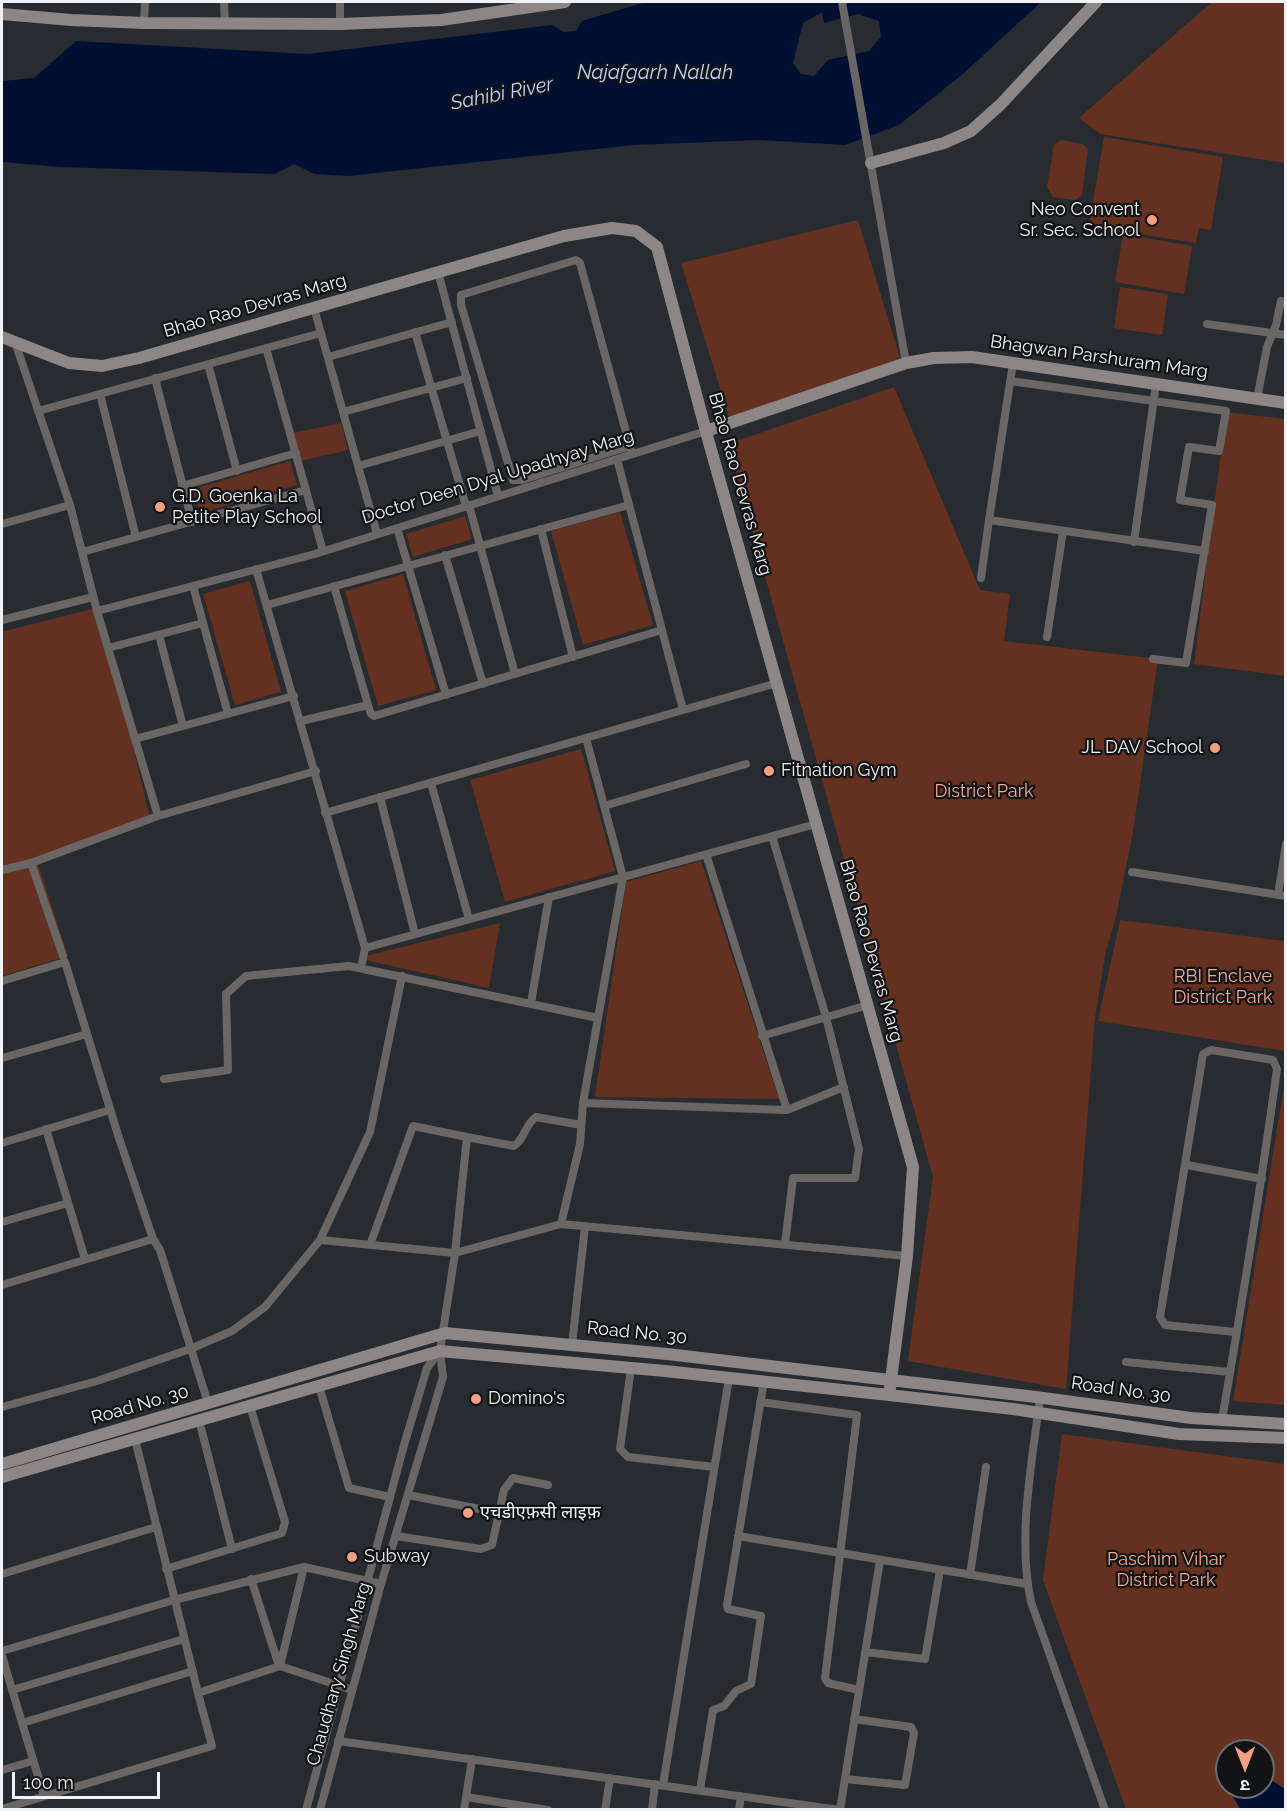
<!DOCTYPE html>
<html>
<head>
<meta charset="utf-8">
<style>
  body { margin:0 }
  #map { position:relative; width:1287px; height:1811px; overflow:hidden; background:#282b2f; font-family:Raleway,"Noto Sans Devanagari",sans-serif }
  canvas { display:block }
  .frame { position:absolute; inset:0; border:3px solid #f0f2f5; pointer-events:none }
  .north { position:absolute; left:1215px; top:1739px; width:60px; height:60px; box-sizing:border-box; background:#121315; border:2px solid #6b6c6f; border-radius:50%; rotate:180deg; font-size:16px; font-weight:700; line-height:24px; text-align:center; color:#f0f2f5 }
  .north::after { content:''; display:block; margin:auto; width:21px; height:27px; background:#f39f83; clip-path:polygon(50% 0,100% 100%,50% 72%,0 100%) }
  .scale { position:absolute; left:12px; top:1772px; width:148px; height:27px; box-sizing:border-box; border:3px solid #f0f2f5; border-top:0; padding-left:8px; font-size:18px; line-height:21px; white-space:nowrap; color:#f0f2f5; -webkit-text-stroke:4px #121315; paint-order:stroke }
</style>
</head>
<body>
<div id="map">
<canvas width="1287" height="1811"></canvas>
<div class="frame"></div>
<div class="north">उ</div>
<div class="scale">100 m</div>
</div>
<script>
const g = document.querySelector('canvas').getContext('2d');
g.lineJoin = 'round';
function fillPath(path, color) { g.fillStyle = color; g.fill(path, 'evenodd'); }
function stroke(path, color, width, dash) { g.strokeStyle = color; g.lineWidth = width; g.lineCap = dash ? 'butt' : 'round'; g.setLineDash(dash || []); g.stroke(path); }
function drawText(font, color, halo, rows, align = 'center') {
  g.font = font + ' Raleway,"Noto Sans Devanagari",sans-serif'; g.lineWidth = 4.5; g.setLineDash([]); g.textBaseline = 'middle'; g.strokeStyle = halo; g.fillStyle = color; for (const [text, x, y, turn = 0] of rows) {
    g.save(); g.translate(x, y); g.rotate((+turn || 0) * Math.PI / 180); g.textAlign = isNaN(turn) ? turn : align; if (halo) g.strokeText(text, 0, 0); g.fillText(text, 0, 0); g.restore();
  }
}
const green = new Path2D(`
  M1212 2H1285V163L1100 134 1079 118Z
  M1104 137 1223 157 1211 230 1199 228 1196 243 1089 226Z
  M1061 140 1083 144 1088 149 1082 195 1075 200 1053 197 1047 187 1054 145Z
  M858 220 900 358 731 423 681 263Z
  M1123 234 1192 246 1184 294 1115 282Z
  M1120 287 1168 294 1162 335 1114 328Z
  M894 387 980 590 1010 594 1004 641 1158 659 1133 832 1115 921 1106 950 1095 1018 1066 1389 908 1361 933 1177 728 444Z
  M1226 412 1285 419V676L1194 664Z
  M341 423 348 450 301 461 293 433Z
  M290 461 297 485 200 513 193 489Z
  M620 512 653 625 583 645 551 531Z
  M465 516 472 539 413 557 406 534Z
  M403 574 436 690 378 706 345 591Z
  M250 581 281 692 235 705 203 594Z
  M100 607 151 823 36 858 68 956 2 976V632Z
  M581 749 615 871 505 902 470 780Z
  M701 861 779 1099 595 1097 626 882Z
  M1120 920 1285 941V1051L1098 1021Z
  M500 923 489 988 357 958Z
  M1285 1080V1405L1233 1401Z
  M1062 1434 1285 1464V1809H1126L1043 1580ZM1227 1751H1263V1787H1227Z`);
const water = new Path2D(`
  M646 2H1041L964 73 899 125 845 145 758 140 634 145 348 176 314 174 294 164 275 174 60 167 2 162V81L34 78 76 41 308 54 552 25 563 32 576 31 582 21ZM822 12 824 23 858 14 879 21 881 37 869 51 828 60 814 76 801 74 793 63 803 23Z
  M1227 1767V1787H1263V1775L1285 1789V1809H1240C1234 1795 1220 1784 1227 1767Z`);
const street = new Path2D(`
  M224 2 225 23
  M842 2 906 363
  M144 23 145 2
  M340 24V2
  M438 272 498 496
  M314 308 377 534
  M1207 324 1286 335
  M415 332 466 506
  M15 342 70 505 97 611 158 816
  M266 348 323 551
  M328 357 452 322
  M1013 363 989 520 1205 551
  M208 364 237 471
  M155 378 192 522
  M1010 381 1226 411 1219 451 1189 447 1180 500 1212 505 1186 663 1153 659
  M100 394 136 537
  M1257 399 1267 347 1276 325 1281 301
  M38 411 321 333
  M343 412 467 378
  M630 446 522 480H513L461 305V295L576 260 580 263 632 454
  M617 459 683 710
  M358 466 481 431
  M182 486 296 453
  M469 505 515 674
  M2 524 70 505
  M397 528 446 695
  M541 529 573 657
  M1134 542 1156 384
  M82 552 306 490
  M445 555 483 684
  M256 569 365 948 361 968
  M981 578 989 520
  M193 586 228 714
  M334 586 368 705 371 714 374 716 662 630
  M267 605 629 505
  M97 611 315 554 706 431
  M2 620 93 597
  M159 635 183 726
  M1047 637 1063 531
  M108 648 203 623
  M301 721 368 705
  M135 739 294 696
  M431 783 469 919
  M380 797 415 934
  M604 806 746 764
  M325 813 777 683
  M772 836 826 1017 859 1149 855 1178H793L785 1244
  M706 854 787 1110
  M31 863 63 956
  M2 870 31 863 158 816 316 771
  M1132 872 1286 896
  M1278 895 1286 844
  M365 948 816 824
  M2 981 65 962 118 1135 153 1239 160 1250 208 1403
  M531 1003 549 897
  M762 1036 868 1005
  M2 1058 87 1034
  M164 1079 228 1070 226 994 246 976 349 966 598 1018
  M583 1103 787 1110 844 1087
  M46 1129 85 1259
  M2 1143 110 1110
  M1187 1165 1262 1179
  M2 1222 68 1203
  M561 1224 580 1144 583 1103 623 877 586 738
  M320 1240 455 1253 561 1224 907 1256
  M370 1245 413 1126 467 1137
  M2 1285 153 1239
  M572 1345 585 1226
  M1126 1362 1230 1372
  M631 1368 620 1449 628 1457 714 1467
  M319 1386 349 1488 390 1497
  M1040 1397C1032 1464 1017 1536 1031 1602L1105 1810
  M760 1402 857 1415 825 1678 828 1683 859 1690
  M2 1407 97 1381 190 1349 232 1331 265 1307 320 1240 370 1132 402 976
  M199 1420 232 1549
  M1222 1420C1242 1303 1261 1186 1277 1069L1273 1060 1211 1050 1203 1054 1160 1317 1165 1325 1236 1332
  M135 1439 198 1693
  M408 1495 500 1513
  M396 1536 481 1549 492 1545 504 1490 513 1478 548 1485
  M738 1536 1027 1584
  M166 1569 282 1533 285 1522 250 1406
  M2 1574 156 1527
  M970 1575 986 1467
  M251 1579 279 1666
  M2 1651 174 1600 304 1567 381 1584
  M865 1652 925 1659 940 1570
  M2 1656 44 1796
  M280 1666 304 1567
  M12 1690 184 1639
  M22 1723 193 1671
  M338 1741 840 1810 880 1560
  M2 1770 33 1761
  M845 1779 905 1785 914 1733 911 1727 854 1719
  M663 1785 729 1378
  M700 1790 713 1710 724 1706 736 1691 751 1684 761 1616 728 1609 727 1605 764 1381
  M466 1797 548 1810
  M2 1809 212 1746 198 1693 280 1666 352 1690
  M306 1810 404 1445 427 1368 440 1351
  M320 1810 381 1584 443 1377 440 1351 455 1253 467 1137 514 1146C525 1139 525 1124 536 1117L581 1125
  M464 1810 472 1759
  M605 1810 610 1778
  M652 1810 655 1784
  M739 1810 741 1796`);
const secondary = new Path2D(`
  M2 14 71 20 144 23 340 24 441 20 565 2
  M871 163 944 143 971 131 1001 104 1096 2
  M2 337 69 363 102 366 139 358 564 236 612 228 636 231 657 247 708 439 913 1167 907 1256 889 1395
  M706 431 906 363 934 358 972 357 1286 403
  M2 1464 445 1333 667 1354 1036 1397 1191 1418 1286 1424
  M2 1477 440 1351 665 1371 889 1395 1013 1409 1179 1434 1286 1438`);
const markers = [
  [1152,220,6,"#f39f83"],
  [160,507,6,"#f39f83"],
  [1215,748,6,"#f39f83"],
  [769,771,6,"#f39f83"],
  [476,1399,6,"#f39f83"],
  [468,1513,6,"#f39f83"],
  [352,1557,6,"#f39f83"]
];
const poiNames = [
  ["Neo Convent",1140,210,"right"],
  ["Sr. Sec. School",1140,231,"right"],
  ["G.D. Goenka La",172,497],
  ["Petite Play School",172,518],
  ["JL DAV School",1203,748,"right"],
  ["Fitnation Gym",781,771],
  ["Domino's",488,1399],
  ["एचडीएफ़सी लाइफ़",480,1513],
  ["Subway",364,1557]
];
const streetNames = [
  ["Bhao Rao Devras Marg",255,306,-16],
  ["Bhagwan Parshuram Marg",1099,357,8],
  ["Doctor Deen Dyal Upadhyay Marg",498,477,-17],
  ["Bhao Rao Devras Marg",740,484,74],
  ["Bhao Rao Devras Marg",871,951,74],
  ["Road No. 30",637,1333,6],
  ["Road No. 30",1121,1390,8],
  ["Road No. 30",140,1405,-16],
  ["Chaudhary Singh Marg",339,1674,-74]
];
const parkNames = [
  ["District Park",984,792],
  ["RBI Enclave",1223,977],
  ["District Park",1223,998],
  ["Paschim Vihar",1166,1560],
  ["District Park",1166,1581]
];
const waterNames = [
  ["Najafgarh Nallah",655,73],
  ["Sahibi River",502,94,-11]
];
fillPath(green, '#643120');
fillPath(water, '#000f32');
stroke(street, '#696665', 8);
stroke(secondary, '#8c8786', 12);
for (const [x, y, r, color] of markers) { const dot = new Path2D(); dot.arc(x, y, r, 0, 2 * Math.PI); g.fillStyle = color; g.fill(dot); stroke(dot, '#121315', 2); }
drawText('18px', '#f0f2f5', '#121315', poiNames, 'left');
drawText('18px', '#f0f2f5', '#121315', streetNames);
drawText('18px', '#f4ab93', '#121315', parkNames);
drawText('italic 20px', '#bbd4fc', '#121315', waterNames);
</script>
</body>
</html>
